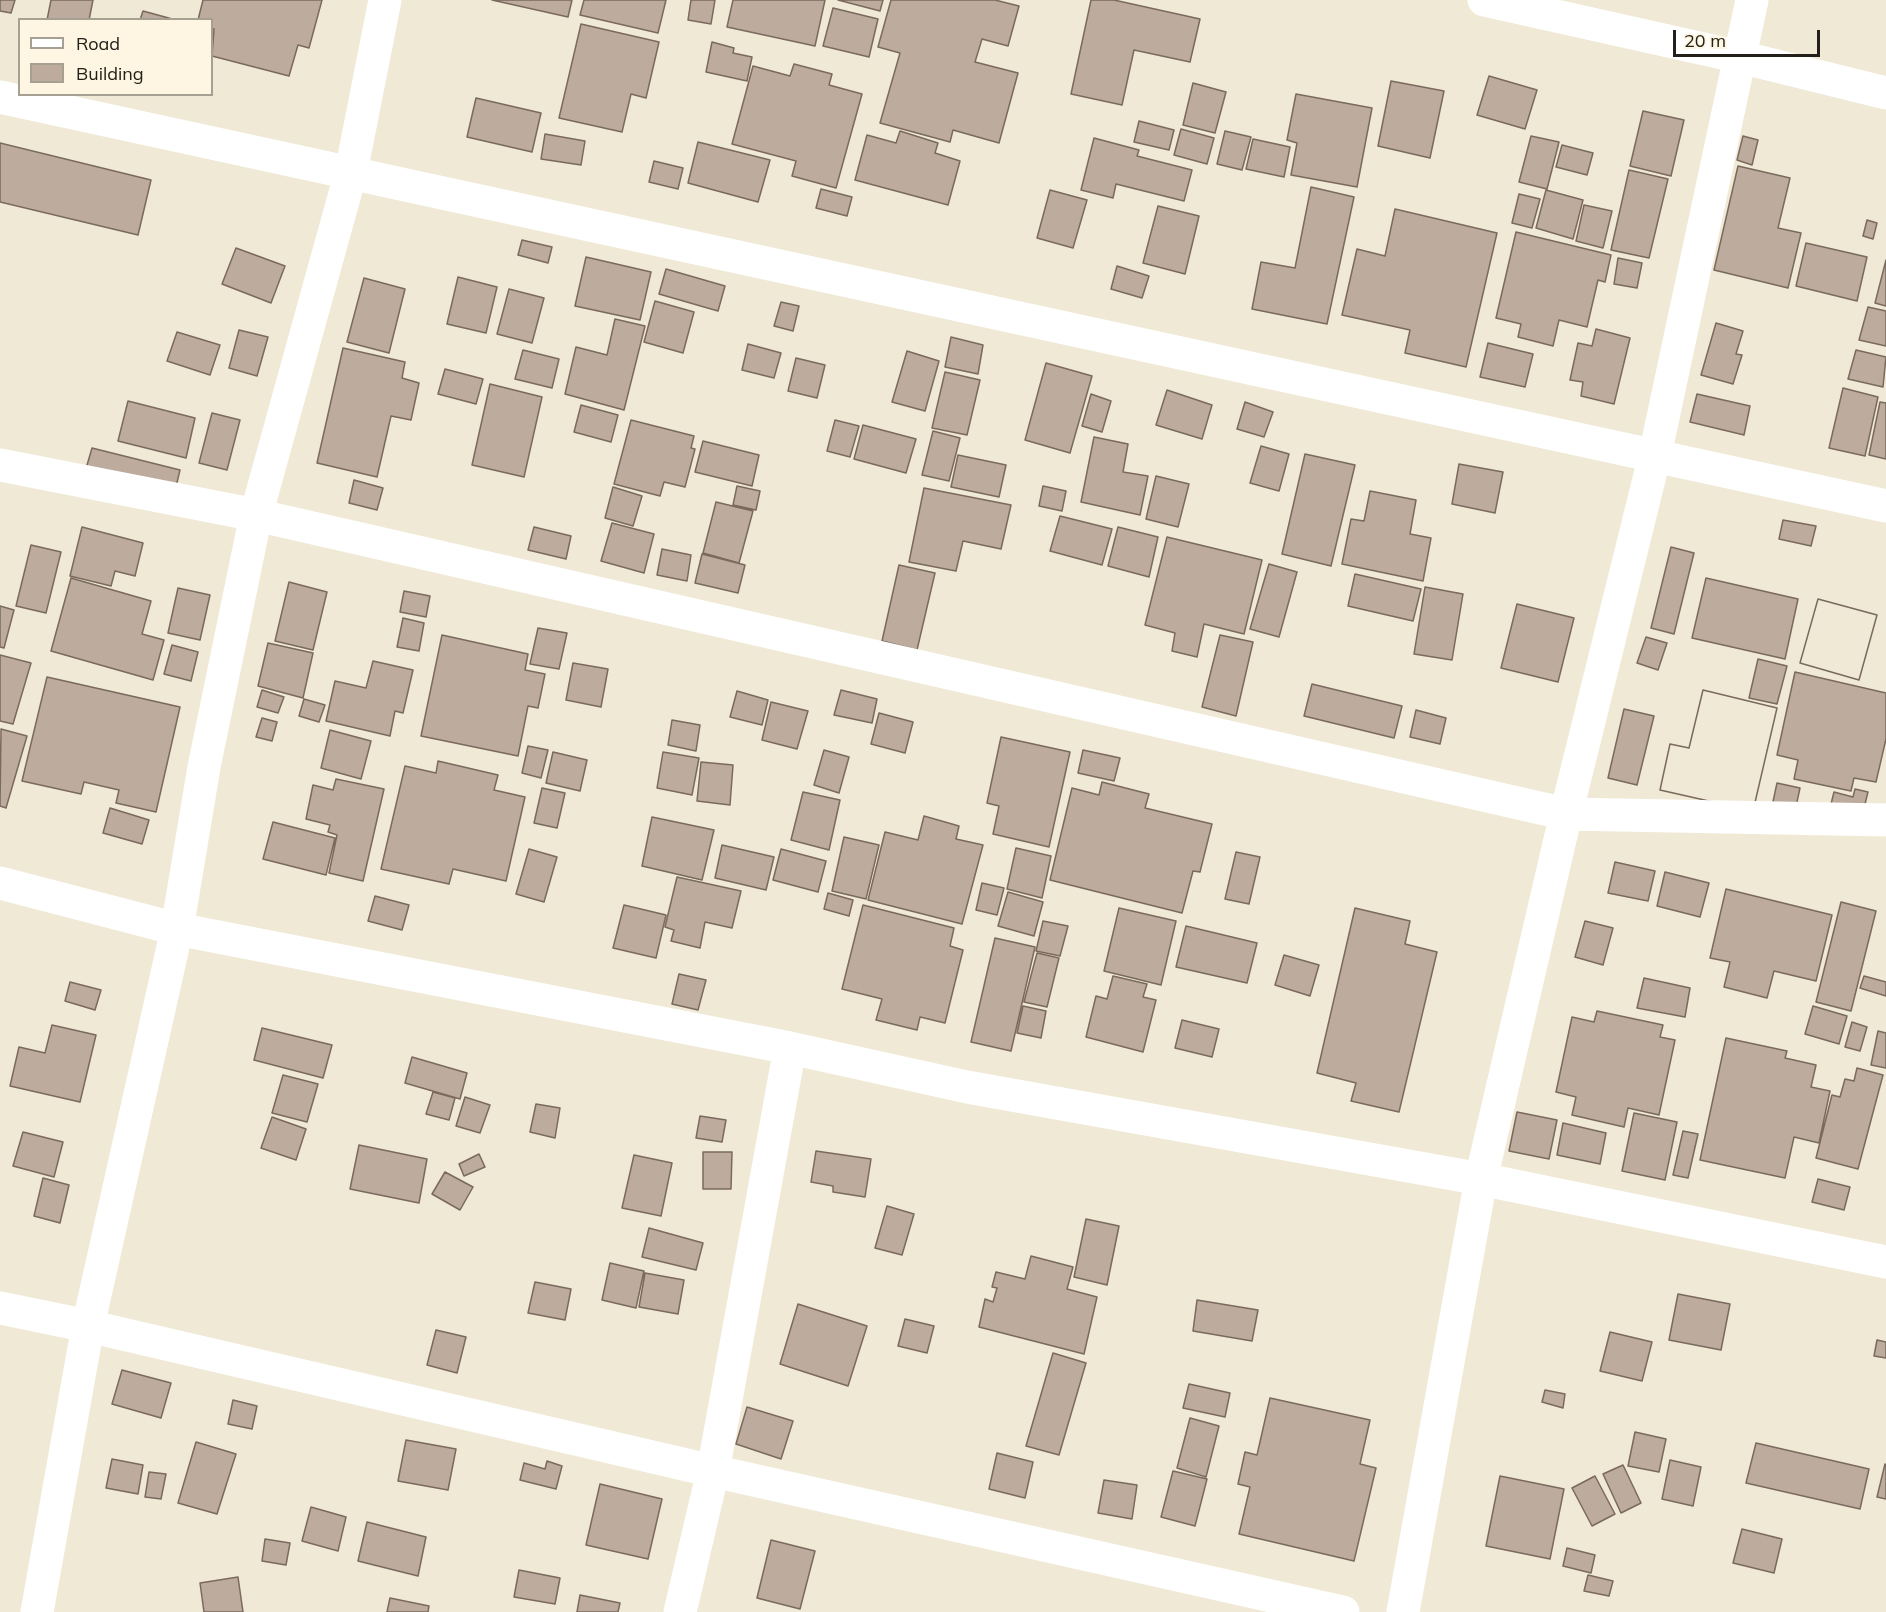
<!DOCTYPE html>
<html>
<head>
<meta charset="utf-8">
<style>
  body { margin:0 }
  #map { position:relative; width:1886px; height:1612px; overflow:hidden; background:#f0e9d5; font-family:Mulish,sans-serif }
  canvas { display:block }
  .legend { position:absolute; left:18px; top:18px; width:195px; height:78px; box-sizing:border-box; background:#fef6e2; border:2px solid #a6a092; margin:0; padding:8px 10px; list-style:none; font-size:18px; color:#232019 }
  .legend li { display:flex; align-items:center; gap:12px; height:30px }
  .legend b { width:30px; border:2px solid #a6a092 }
  .scale { position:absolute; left:1673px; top:30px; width:147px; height:27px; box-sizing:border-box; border:3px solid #232019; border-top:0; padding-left:8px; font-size:18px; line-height:21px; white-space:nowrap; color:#232019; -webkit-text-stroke:4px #fef6e2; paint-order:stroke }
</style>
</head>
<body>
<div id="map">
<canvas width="1886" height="1612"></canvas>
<ul class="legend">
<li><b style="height:8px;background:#fff"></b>Road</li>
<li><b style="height:16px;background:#bdab9d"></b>Building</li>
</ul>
<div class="scale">20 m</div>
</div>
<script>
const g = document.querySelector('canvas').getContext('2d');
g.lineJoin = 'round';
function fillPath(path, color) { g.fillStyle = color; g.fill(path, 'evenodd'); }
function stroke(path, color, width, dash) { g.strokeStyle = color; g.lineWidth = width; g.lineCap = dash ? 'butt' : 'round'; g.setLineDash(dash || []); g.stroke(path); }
const building = new Path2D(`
  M0 0H15L11 13 0 11Z
  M51 0H93L89 20H47Z
  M203 0H322L309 48 298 45 289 76 212 56 214 29H212V20H198Z
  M492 0H572L568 17Z
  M584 0H666L658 33 580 15Z
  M691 0H715L711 24 688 20Z
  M733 0H825L815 46 727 27Z
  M838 0H883L880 11Z
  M891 0H995L1019 6 1008 46 982 39 975 62 1018 73 999 143 953 130 950 142 880 123 900 53 878 47Z
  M1091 0H1114L1200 19 1190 62 1134 50 1122 105 1071 94Z
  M833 8 878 19 869 57 823 46Z
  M143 11 176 20H140Z
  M581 24 659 42 646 98 631 94 622 132 559 118Z
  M712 42 734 48 733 53 752 57 747 81 706 72Z
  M794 64 832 74 829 85 862 94 836 188 792 176 796 161 732 144 753 66 790 76Z
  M1489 76 1537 90 1525 129 1477 115Z
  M1391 81 1444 91 1430 158 1378 146Z
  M1193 83 1226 92 1215 133 1183 125Z
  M1296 94 1372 108 1357 187 1291 175 1297 143 1287 140Z
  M476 98 541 113 532 152 467 137Z
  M1643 111 1684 120 1671 176 1630 166Z
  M1139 121 1174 130 1169 150 1134 142Z
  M1181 129 1214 138 1207 164 1174 155Z
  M900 131 938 143 935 153 960 161 948 205 855 180 867 135 896 143Z
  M1225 131 1251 137 1242 170 1217 164Z
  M545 134 585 141 581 165 541 159Z
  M1531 136 1559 142 1547 189 1519 182Z
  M1743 136 1758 140 1752 165 1737 160Z
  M1094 138 1139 150 1137 156 1192 170 1184 201 1116 184 1113 198 1081 190Z
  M1253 139 1290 147 1284 177 1246 169Z
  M698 142 770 160 758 202 688 183Z
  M0 143 151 180 138 235 0 202Z
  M1562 145 1593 153 1587 175 1556 167Z
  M654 161 683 168 678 189 649 182Z
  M1738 166 1790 178 1778 228 1801 233 1788 288 1714 270Z
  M1629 170 1668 179 1649 258 1611 250Z
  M1311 187 1354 197 1327 324 1252 309 1261 262 1295 268Z
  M821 189 852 197 847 216 816 208Z
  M1050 190 1087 200 1073 248 1037 238Z
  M1546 190 1583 200 1573 239 1536 228Z
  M1519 194 1540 199 1532 228 1512 223Z
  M1584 205 1612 211 1603 248 1576 241Z
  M1158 206 1199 216 1185 274 1143 263Z
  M1395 209 1497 233 1466 367 1405 353 1410 330 1342 315 1357 249 1385 256Z
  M1867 220 1877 223 1873 239 1863 236Z
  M1516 232 1611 255 1605 282 1598 280 1587 327 1559 320 1553 346 1518 337 1521 324 1496 318Z
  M522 240 552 247 548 263 518 255Z
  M1806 243 1867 257 1857 301 1796 286Z
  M236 248 285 266 271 303 222 284Z
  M586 257 651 272 640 320 575 306Z
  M1618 258 1642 263 1637 288 1614 284Z
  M1886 260V306L1875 303Z
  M1117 266 1149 276 1142 298 1111 289Z
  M666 269 725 286 718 311 659 294Z
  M458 277 497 287 486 333 447 324Z
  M364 278 405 289 389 353 347 342Z
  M509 289 544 298 532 343 497 334Z
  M655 301 694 312 683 353 644 342Z
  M781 302 799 306 793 331 774 326Z
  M1868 307 1886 311V346L1859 340Z
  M615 319 645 326 624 410 565 394 576 347 607 355Z
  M1716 323 1743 331 1736 354 1742 355 1733 384 1701 375Z
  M1596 329 1630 338 1614 404 1581 396 1583 382 1570 380 1578 343 1592 346Z
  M239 330 268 337 257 376 229 368Z
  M177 332 220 345 210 375 167 361Z
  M951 337 983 345 978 374 945 367Z
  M1488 343 1533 354 1525 387 1480 377Z
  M748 344 781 353 774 378 742 370Z
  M343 348 405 362 402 378 419 383 411 420 391 416 377 477 317 463Z
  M523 350 559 359 552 388 515 379Z
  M1856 350 1886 357 1883 387 1848 379Z
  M907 351 939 361 925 411 892 402Z
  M796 358 825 365 817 398 788 391Z
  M1046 363 1092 376 1070 453 1025 440Z
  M445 369 483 379 476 404 438 394Z
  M945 372 980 380 967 435 932 428Z
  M490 384 542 397 524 477 472 465Z
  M1843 388 1878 397 1865 456 1829 448Z
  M1167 390 1212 405 1202 439 1156 425Z
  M1091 394 1111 401 1102 432 1082 426Z
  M1697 394 1750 406 1744 435 1690 422Z
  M128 401 195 418 186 458 118 441Z
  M1245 402 1273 412 1264 437 1237 429Z
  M1880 402 1886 403V459L1869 455Z
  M581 405 618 415 611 442 574 432Z
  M212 413 240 420 227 470 199 463Z
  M631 420 694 436 691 448 695 449 685 487 664 482 660 496 614 484Z
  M835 420 859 426 850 457 827 451Z
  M863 425 916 439 906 473 854 459Z
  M933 431 960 438 949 481 922 475Z
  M1094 437 1128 444 1123 472 1148 476 1140 515 1081 502Z
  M703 441 759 455 752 486 695 472Z
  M1261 446 1289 454 1279 491 1250 483Z
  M92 448 180 470 174 495 85 472Z
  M1305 454 1355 465 1331 566 1282 554Z
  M958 455 1006 465 999 497 951 487Z
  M1459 464 1503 472 1495 513 1452 504Z
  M1156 476 1189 484 1178 527 1146 519Z
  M354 480 383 488 377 510 349 503Z
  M737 486 760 491 756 510 733 505Z
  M1043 486 1066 491 1062 511 1039 506Z
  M613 487 642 496 633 526 605 518Z
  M924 488 1011 505 1001 549 963 541 956 571 909 562Z
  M1370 491 1416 500 1410 534 1431 538 1423 581 1342 564 1351 519 1364 521Z
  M716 502 753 511 739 563 703 553Z
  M1060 516 1112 529 1102 565 1050 551Z
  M1783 520 1816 526 1811 546 1779 539Z
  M612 523 654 534 644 573 601 561Z
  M82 527 143 543 135 576 115 571 111 586 70 576Z
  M534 527 571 536 566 559 528 550Z
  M1118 527 1158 537 1149 577 1108 566Z
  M1167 537 1262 560 1244 634 1204 624 1197 657 1172 651 1175 633 1145 625Z
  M31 545 61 552 46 613 16 606Z
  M1671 547 1694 553 1674 634 1651 628Z
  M662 549 691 555 687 581 657 575Z
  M702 554 745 565 738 593 695 583Z
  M1269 564 1297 572 1279 637 1250 629Z
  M899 565 935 573 917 650 882 641Z
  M1355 574 1421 589 1413 621 1348 606Z
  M71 578 151 601 142 634 164 640 153 680 51 651Z
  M1706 578 1798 599 1785 659 1692 638Z
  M289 582 327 592 313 650 275 641Z
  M1425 587 1463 594 1452 660 1414 654Z
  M178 588 210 595 200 640 168 633Z
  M404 591 430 596 426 617 400 612Z
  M1818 599 1877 615 1859 680 1800 663Z
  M1818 599 1877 615 1859 680 1800 663Z
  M1517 604 1574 618 1558 682 1501 668Z
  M0 606 14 610 4 648 0 647Z
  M403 618 424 623 419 651 397 647Z
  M538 628 567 633 559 669 530 664Z
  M442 635 528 654 525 670 545 674 538 708 528 706 518 756 421 736Z
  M1220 635 1253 642 1236 716 1202 707Z
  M1646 637 1667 643 1658 670 1637 663Z
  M268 643 313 653 303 698 258 686Z
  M172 645 198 652 191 681 164 674Z
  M0 655 31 663 13 724 0 721Z
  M1758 659 1787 666 1777 704 1749 698Z
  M373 661 413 670 403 713 395 711 390 736 326 721 335 681 366 688Z
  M573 663 608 669 601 707 566 700Z
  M1795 672 1886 693V739L1876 782 1854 778 1851 791 1794 779 1798 760 1777 755Z
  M47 677 180 707 156 812 116 803 119 790 84 782 81 794 22 781Z
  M1312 684 1402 706 1394 738 1304 716Z
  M262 690 284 697 278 713 257 707Z
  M841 690 877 699 872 723 834 715Z
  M1703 690 1777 708 1753 811 1660 790 1670 744 1689 748Z
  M1703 690 1777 708 1753 811 1660 790 1670 744 1689 748Z
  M737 691 768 700 762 725 730 717Z
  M304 699 325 705 319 722 299 716Z
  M771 702 808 711 797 749 762 740Z
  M1624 709 1654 716 1637 785 1608 778Z
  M1416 710 1446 718 1440 744 1410 737Z
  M879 713 913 722 905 753 871 744Z
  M262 718 277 722 272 741 256 737Z
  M672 720 700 725 696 751 668 745Z
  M1 729 27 736 6 808 0 806Z
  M330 730 371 741 361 779 321 768Z
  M1001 737 1070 752 1049 847 993 834 999 806 987 803Z
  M528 746 548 750 541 778 522 773Z
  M824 750 849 757 839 793 814 785Z
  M1083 750 1120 758 1114 781 1078 773Z
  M553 752 587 760 580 791 546 783Z
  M663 752 699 758 692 795 657 788Z
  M438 761 498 775 494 790 525 797 506 881 453 869 449 884 381 869 405 766 436 773Z
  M701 762 733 765 730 805 697 801Z
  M336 779 384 789 363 881 329 873 337 835 328 832 330 825 306 819 313 785 333 790Z
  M1102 782 1149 794 1145 808 1212 824 1200 872 1193 871 1182 913 1050 880 1072 788 1099 795Z
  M1777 783 1800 788 1794 816 1771 811Z
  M542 788 565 793 557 828 534 823Z
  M1855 789 1868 792 1859 828 1827 820 1834 792 1853 797Z
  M803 792 840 800 829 850 791 840Z
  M110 808 149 820 142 844 103 833Z
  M924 816 959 826 956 839 983 845 962 924 868 900 885 832 918 840Z
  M652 817 714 830 702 880 642 866Z
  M273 822 335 838 326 875 263 859Z
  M844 837 879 845 866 899 832 891Z
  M722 845 774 857 766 890 715 878Z
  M1016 848 1051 856 1042 898 1007 889Z
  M529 849 557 857 544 902 516 894Z
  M781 849 826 861 818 892 773 880Z
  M1236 852 1260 857 1249 904 1225 899Z
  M1615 862 1655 871 1648 901 1608 893Z
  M1665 872 1709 883 1700 917 1657 906Z
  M677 877 741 891 732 928 705 922 700 948 671 941 674 930 665 927Z
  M982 883 1004 888 997 915 976 910Z
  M1726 889 1832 915 1816 981 1774 971 1767 998 1724 987 1730 962 1710 958Z
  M1008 892 1043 902 1034 936 998 926Z
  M828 893 853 900 849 916 824 909Z
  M375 896 409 905 402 930 368 921Z
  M1841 902 1876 911 1851 1011 1816 1002Z
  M624 905 666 915 656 958 613 948Z
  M863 905 954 928 950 946 963 950 945 1023 920 1017 917 1030 876 1020 882 999 842 989Z
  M1119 908 1176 921 1161 985 1104 971Z
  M1355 908 1410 921 1405 944 1437 952 1399 1112 1351 1101 1356 1083 1317 1073Z
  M1043 921 1068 926 1060 956 1036 951Z
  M1585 921 1613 928 1603 965 1575 957Z
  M1186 926 1257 943 1247 983 1176 967Z
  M995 938 1035 947 1011 1051 971 1042Z
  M1037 953 1059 958 1047 1007 1024 1002Z
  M1284 955 1319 965 1310 996 1275 985Z
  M679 974 706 980 698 1010 672 1004Z
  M1113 976 1147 984 1143 997 1156 1000 1143 1052 1086 1037 1096 996 1107 999Z
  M1864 976 1886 982V996L1860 988Z
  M1644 978 1690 988 1685 1017 1637 1008Z
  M70 982 101 990 95 1010 65 1001Z
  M1023 1006 1046 1011 1041 1038 1017 1033Z
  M1813 1006 1847 1016 1839 1044 1805 1034Z
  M1597 1011 1663 1025 1660 1037 1675 1040 1659 1115 1628 1108 1624 1127 1572 1115 1576 1097 1556 1092 1572 1017 1594 1022Z
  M1182 1020 1219 1029 1212 1057 1175 1048Z
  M1852 1022 1867 1027 1860 1051 1845 1047Z
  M52 1025 96 1035 80 1102 10 1086 19 1047 45 1053Z
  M262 1028 332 1045 323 1078 254 1060Z
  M1878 1031 1886 1033V1068L1871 1065Z
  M1726 1038 1787 1051 1785 1058 1816 1065 1811 1087 1830 1091 1819 1143 1794 1137 1785 1178 1700 1160Z
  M412 1057 467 1073 460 1099 405 1083Z
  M1857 1068 1883 1075 1858 1169 1816 1158 1832 1095 1840 1097 1845 1079 1854 1081Z
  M283 1075 318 1084 307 1122 272 1113Z
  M433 1092 455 1098 449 1120 426 1114Z
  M465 1097 490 1105 480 1133 456 1126Z
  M536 1104 560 1108 555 1138 530 1132Z
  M1517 1112 1557 1120 1549 1159 1509 1151Z
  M1634 1113 1677 1122 1665 1180 1622 1171Z
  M700 1116 726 1120 722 1142 696 1138Z
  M272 1117 306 1129 296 1160 261 1148Z
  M1563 1123 1606 1133 1600 1164 1557 1155Z
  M1683 1131 1698 1134 1688 1178 1673 1175Z
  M23 1132 63 1142 54 1177 13 1166Z
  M359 1145 427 1159 419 1203 350 1189Z
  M816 1151 871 1159 865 1197 833 1192V1186L811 1182Z
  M703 1152H732L731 1189H703Z
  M479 1154 485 1167 464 1176 459 1164Z
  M634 1155 672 1163 661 1216 622 1208Z
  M445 1172 473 1187 460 1210 432 1194Z
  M43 1178 69 1185 60 1223 34 1216Z
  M1818 1179 1850 1187 1844 1210 1812 1202Z
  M887 1206 914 1214 902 1255 875 1248Z
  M1086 1219 1119 1226 1107 1285 1074 1277Z
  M649 1228 703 1243 696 1270 642 1257Z
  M1031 1256 1073 1267 1067 1289 1097 1297 1084 1354 979 1327 985 1299 993 1302 997 1288 992 1287 996 1272 1025 1279Z
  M610 1263 644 1271 636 1308 602 1300Z
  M645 1273 684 1280 678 1314 639 1307Z
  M535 1282 571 1289 565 1320 528 1313Z
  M1678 1294 1730 1304 1721 1350 1669 1340Z
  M1197 1300 1258 1310 1252 1341 1193 1331Z
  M798 1304 867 1326 848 1386 780 1364Z
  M905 1319 934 1326 927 1353 898 1346Z
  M436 1330 466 1337 457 1373 427 1365Z
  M1610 1332 1652 1342 1642 1381 1600 1371Z
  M1877 1340 1886 1342V1358L1874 1356Z
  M1053 1353 1086 1363 1059 1455 1026 1446Z
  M122 1370 171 1383 161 1418 112 1404Z
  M1189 1384 1230 1393 1225 1417 1183 1408Z
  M1545 1390 1565 1394 1563 1408 1542 1402Z
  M1270 1398 1370 1420 1360 1464 1376 1468 1354 1561 1239 1534 1250 1487 1238 1484 1245 1452 1257 1455Z
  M233 1400 257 1406 252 1429 228 1424Z
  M747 1407 793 1421 781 1459 736 1444Z
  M1190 1418 1219 1426 1206 1477 1177 1468Z
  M1635 1432 1666 1439 1659 1472 1628 1466Z
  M406 1440 456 1449 448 1490 398 1481Z
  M196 1442 236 1454 217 1514 178 1503Z
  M1756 1443 1869 1469 1860 1509 1746 1483Z
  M997 1453 1033 1462 1025 1498 989 1489Z
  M112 1459 143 1465 138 1494 106 1488Z
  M1670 1460 1701 1467 1693 1506 1662 1499Z
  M547 1461 562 1466 556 1489 520 1480 524 1463 545 1469Z
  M1885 1464 1886 1465V1499L1877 1497Z
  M1623 1465 1641 1503 1621 1513 1603 1474Z
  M1173 1471 1207 1479 1195 1526 1161 1517Z
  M149 1472 166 1474 161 1499 145 1497Z
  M1500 1476 1564 1489 1550 1559 1486 1546Z
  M1595 1476 1615 1514 1592 1526 1572 1488Z
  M1104 1480 1137 1485 1132 1519 1098 1513Z
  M600 1484 662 1499 648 1559 586 1545Z
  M311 1507 346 1517 338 1551 302 1541Z
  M367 1522 426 1537 418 1576 358 1561Z
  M1742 1529 1782 1539 1774 1573 1733 1563Z
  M265 1539 290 1543 286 1565 262 1561Z
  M771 1540 815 1551 800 1609 757 1598Z
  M1567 1548 1595 1555 1591 1573 1563 1566Z
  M519 1570 560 1578 555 1604 514 1597Z
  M1588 1575 1613 1581 1609 1596 1584 1591Z
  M238 1577 243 1612H204L200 1583Z
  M580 1595 620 1603 618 1612H577Z
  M390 1598 429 1606 428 1612H387Z`);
const minor = new Path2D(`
  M1484 0 1740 57 1886 93
  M0 97 1886 506
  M0 465 256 515 1566 814 1886 820
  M0 883 177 929 790 1048 967 1087 1481 1179 1886 1262
  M0 1308 88 1326 713 1471 1343 1612
  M37 1612 88 1326 177 929 204 767 256 515 351 172 385 0
  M680 1612 713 1471 790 1048
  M1403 1612 1481 1179 1566 814 1655 455 1752 0`);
fillPath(building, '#bdab9d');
stroke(building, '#7a6a5d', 1.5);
stroke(minor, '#fff', 33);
</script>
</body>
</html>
